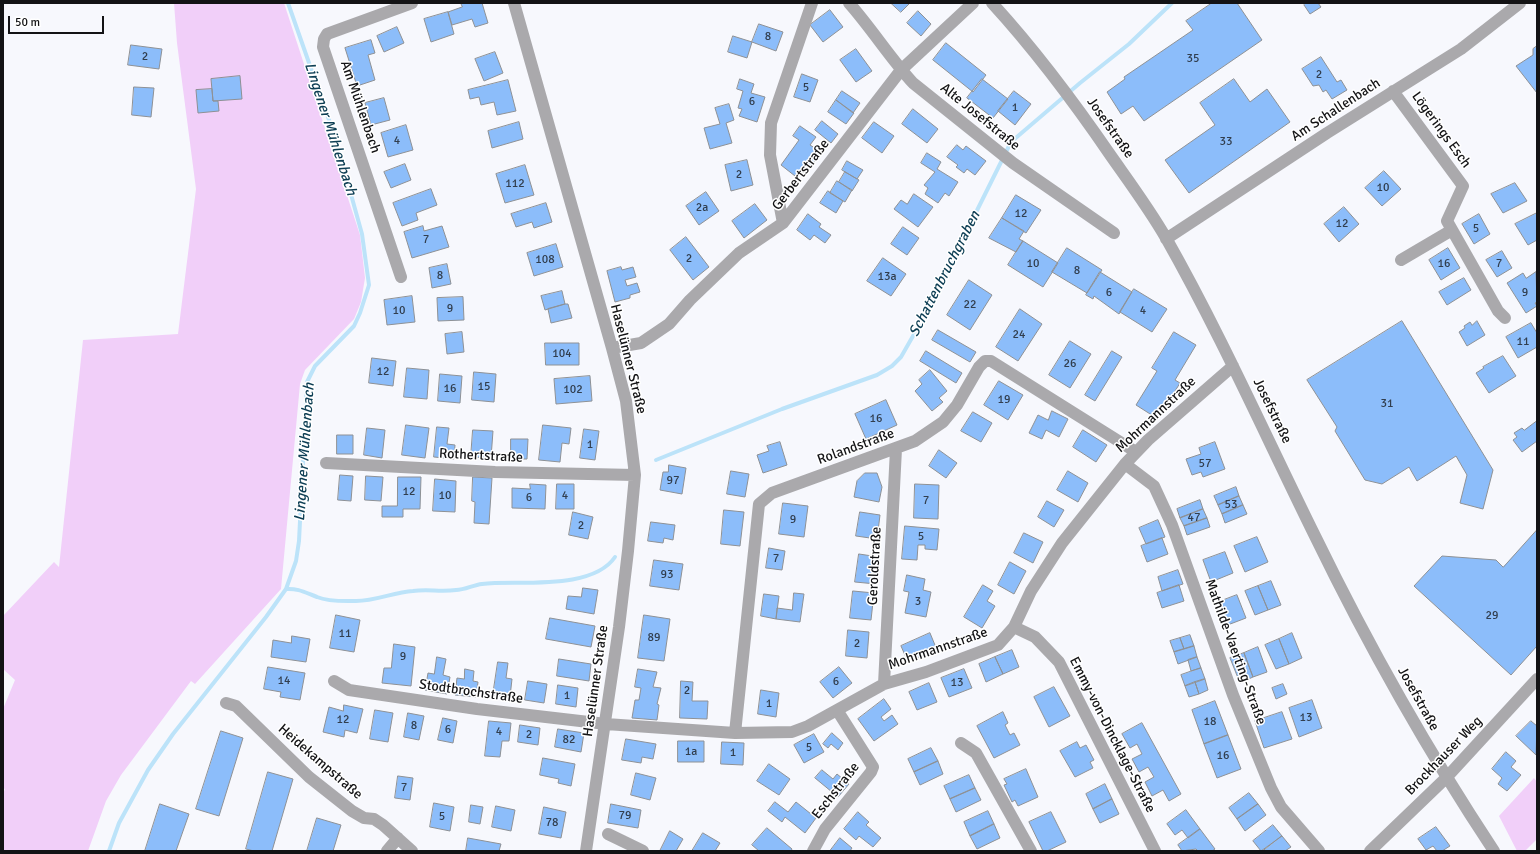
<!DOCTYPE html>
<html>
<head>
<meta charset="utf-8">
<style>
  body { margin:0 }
  #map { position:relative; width:1540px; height:854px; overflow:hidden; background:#f7f8fd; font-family:Signika,sans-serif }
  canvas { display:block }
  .frame { position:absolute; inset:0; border:4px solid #131315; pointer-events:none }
  .scale { position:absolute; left:8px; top:16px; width:96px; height:18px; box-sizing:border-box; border:2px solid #131315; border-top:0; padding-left:5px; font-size:12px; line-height:14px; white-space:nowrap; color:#131315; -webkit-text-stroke:3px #fff; paint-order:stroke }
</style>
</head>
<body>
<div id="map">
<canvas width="1540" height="854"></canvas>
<div class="frame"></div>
<div class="scale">50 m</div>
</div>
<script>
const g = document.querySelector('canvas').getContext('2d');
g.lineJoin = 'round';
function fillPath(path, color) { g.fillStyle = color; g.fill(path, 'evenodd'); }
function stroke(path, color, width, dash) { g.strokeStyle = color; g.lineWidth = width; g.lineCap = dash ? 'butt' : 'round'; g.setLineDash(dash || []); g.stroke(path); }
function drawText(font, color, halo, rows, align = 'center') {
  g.font = font + ' Signika,sans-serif'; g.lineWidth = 3; g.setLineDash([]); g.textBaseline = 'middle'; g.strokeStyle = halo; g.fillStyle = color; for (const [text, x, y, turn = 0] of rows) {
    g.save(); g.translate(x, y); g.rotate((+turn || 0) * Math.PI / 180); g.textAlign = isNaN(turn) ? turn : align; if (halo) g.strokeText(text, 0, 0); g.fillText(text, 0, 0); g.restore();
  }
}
const green = new Path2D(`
  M174 3H284L360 235 365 278 361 302 354 319 305 370 300 384 281 589 195 684 191 681 121 775 106 801 88 851H3V794L5 789 3 788V709L15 680 3 669V616L54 562 59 567 83 340 178 334 196 189 177 43Z
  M1534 778 1537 782V839L1525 851H1517L1499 816Z`);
const stream = new Path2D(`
  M656 460 782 409 877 375 892 366 901 357 925 315 1011 142 1080 83 1129 44 1172 3
  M286 589C298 588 306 593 317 597 329 602 344 601 356 601 376 601 394 592 413 591 427 589 441 592 456 590 465 590 473 585 482 584 518 580 592 591 615 557
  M109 851 119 823 148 770 173 734 266 617 286 589 296 561 299 541 307 382 315 366 354 326 360 313 369 285 362 234 335 137 288 3`);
const building = new Path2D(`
  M461 3H482L488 23 475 27 472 19 452 25 448 12 462 7Z
  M891 3H910L901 12Z
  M1212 3H1237L1262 40 1144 121 1133 106 1121 114 1107 92 1125 79 1124 77 1193 30 1186 21Z
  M1306 3H1318L1321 7 1310 14 1304 5Z
  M830 10 843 27 823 42 810 25Z
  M918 11 931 24 921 36 907 23Z
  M448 12 454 34 431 42 424 19Z
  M759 24 783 32 776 51 752 42Z
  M397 27 404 43 384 52 377 36Z
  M733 36 752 42 747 58 728 52Z
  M371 40 375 53 368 55 375 80 357 86 345 48Z
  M946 43 986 75 973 92 933 60Z
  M131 45 162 49 159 69 128 65Z
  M1537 46V93L1516 66 1533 55V49Z
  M856 49 872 71 856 82 840 60Z
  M495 52 503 73 484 81 475 59Z
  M1321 57 1337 82 1341 80 1347 90 1332 99 1326 90 1323 92 1319 85 1313 86 1302 69Z
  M802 74 818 80 810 102 794 97Z
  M240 76 242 99 213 101 211 79Z
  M740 79 754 84 751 93 765 97 757 122 739 116 742 109 738 108 743 91 737 89Z
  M982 79 1008 99 993 118 967 98Z
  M1234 79 1250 102 1267 89 1290 122 1189 193 1165 160 1215 125 1200 103Z
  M508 80 516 111 497 115 494 102 481 105 479 97 470 99 468 90Z
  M134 87 154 88 151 117 132 115Z
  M212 89 213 101H218L219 111 198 113 196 90Z
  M842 91 860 103 853 113 836 100Z
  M1014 91 1031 104 1015 125 998 111Z
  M384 98 390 120 371 125 365 103Z
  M836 100 854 113 846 124 828 112Z
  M729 104 734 120 726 123 732 143 710 149 704 128 720 124 715 108Z
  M913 109 938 129 927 143 902 124Z
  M822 121 838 134 831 143 815 130Z
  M519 122 523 139 492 148 488 131Z
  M874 122 894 136 882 153 862 138Z
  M406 125 413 150 388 157 381 133Z
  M800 126 816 137 810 145 821 152 806 174 799 170 795 176 781 165 799 140 793 136Z
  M957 145 963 150 966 146 986 161 975 175 967 169 964 173 956 167 958 165 947 157Z
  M927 153 941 162 937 169 958 182 949 196 945 193 938 203 925 194 928 188 924 185 935 172 921 163Z
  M747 160 753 185 731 191 725 165Z
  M847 161 863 170 857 179 842 170Z
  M405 164 411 180 391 188 384 172Z
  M525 165 534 195 505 203 496 174Z
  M1384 171 1401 189 1382 206 1365 188Z
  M845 172 859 180 852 191 839 182Z
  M837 181 852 190 845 202 830 193Z
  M1515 183 1527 201 1503 213 1491 194Z
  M431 189 437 205 416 213 418 220 402 226 393 203Z
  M828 191 843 201 836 213 820 203Z
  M706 192 719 211 699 225 686 206Z
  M914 194 933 207 918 227 894 209 901 200 907 204Z
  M1016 195 1041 210 1026 233 1002 218Z
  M546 203 552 222 534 228 532 222 516 227 511 214Z
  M755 204 767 220 744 238 732 221Z
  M1344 207 1359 224 1339 242 1324 224Z
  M1537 213V240L1528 245 1515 224Z
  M808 214 821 224 819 227 831 235 825 243 814 235 810 240 797 230Z
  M1479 214 1490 234 1474 244 1462 224Z
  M1002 218 1024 231 1019 239 1023 241 1016 252 989 238Z
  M423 226 424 231 442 226 449 247 412 258 404 232Z
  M903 227 919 238 907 255 891 244Z
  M686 237 709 267 693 280 670 250Z
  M1023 241 1058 263 1043 287 1008 265Z
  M556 244 563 267 534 276 527 253Z
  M1067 248 1102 270 1087 293 1052 272Z
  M1448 248 1460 268 1441 280 1429 260Z
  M1502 251 1512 268 1497 277 1486 260Z
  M883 258 906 274 891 296 867 281Z
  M447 264 451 284 432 288 429 268Z
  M621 267 622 270 633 267 636 277 625 280 627 286 637 283 640 292 630 295V298L615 302 607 271Z
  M1100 272 1132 292 1119 314 1094 296 1093 299 1086 295Z
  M1536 272 1537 302 1535 303 1537 306 1526 313 1507 283 1523 273 1526 278Z
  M1464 278 1471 290 1447 305 1439 292Z
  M969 280 992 295 970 330 947 315Z
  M1134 289 1167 309 1152 332 1120 312Z
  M562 291 565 304 545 310 541 296Z
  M412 296 415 322 387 325 384 300Z
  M463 297 464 320 438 321 437 298Z
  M565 304H568L572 318 551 323 548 309Z
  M1020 309 1042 324 1018 361 996 347Z
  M1402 321 1493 470 1483 509 1460 503 1467 475 1456 456 1417 481 1409 467 1382 484 1365 480 1335 431 1337 427 1307 380Z
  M1477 321 1485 335 1467 346 1459 332 1465 328 1464 326 1470 322 1472 325Z
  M1531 323 1537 333V347L1518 358 1506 337Z
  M938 330 976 352 970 362 932 340Z
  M462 332 464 352 447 354 445 334Z
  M1174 332 1196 345 1175 380 1180 383 1158 419 1136 405 1157 371 1152 368Z
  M1070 341 1091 354 1070 388 1049 375Z
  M545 343H579V365H546Z
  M926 351 962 373 956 383 920 361Z
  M1112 351 1122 357 1095 401 1085 395Z
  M1503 356 1516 376 1489 393 1476 373 1484 368 1483 367Z
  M372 358 396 361 393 386 369 383Z
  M407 368 429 370 427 399 404 397Z
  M930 370 947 391 939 398 943 402 932 411 915 391 922 384 919 380Z
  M474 372 496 374 494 402 472 400Z
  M440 374 462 376 460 403 438 401Z
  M590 376 592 401 556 404 554 379Z
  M999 381 1023 395 1008 420 984 405Z
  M886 400 897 425 866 439 855 414Z
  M1052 411 1068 419 1059 437 1046 430 1042 439 1029 433 1038 415 1048 420Z
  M973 412 992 423 981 442 961 431Z
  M1537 421V441L1522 452 1513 440 1517 437 1514 433 1522 428 1524 430Z
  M406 425 429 428 425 458 402 455Z
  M543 425 571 428 569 444 562 443 560 462 539 460Z
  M437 427 449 428 447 444 455 445 454 459 434 457Z
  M367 428 385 430 382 458 364 455Z
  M584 429 599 431 595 460 580 458Z
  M473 430 493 431 491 458 471 457Z
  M1083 430 1107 445 1096 462 1073 447Z
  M337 435H353V454H337Z
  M511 439H528L527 459H511Z
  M780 442 787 465 763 473 757 455 769 451 767 446Z
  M1215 442 1225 469 1203 477 1201 472 1192 475 1186 459 1201 454 1199 448Z
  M939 450 957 463 946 478 929 466Z
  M669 465 686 468 682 494 660 490 663 472H668Z
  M731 471 749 474 745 497 727 494Z
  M1068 471 1088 483 1078 502 1057 490Z
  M865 473H877L882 487 879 502 854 497 857 481Z
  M340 475 353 476 351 501 338 500Z
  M366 476 383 477 381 501 365 500Z
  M398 477H421L420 509H403V517H382V506H397Z
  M473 477 492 478 489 524 474 523 475 502 472 501Z
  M435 479 456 481 455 512 433 511Z
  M530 484 546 485 545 509 512 508V488L530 489Z
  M557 484H574V509H556Z
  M915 484 939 485 938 519 914 518Z
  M1236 487 1239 496 1218 505 1214 496Z
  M1239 496 1243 505 1222 514 1218 505Z
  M1200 500 1203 509 1180 518 1177 509Z
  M1047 501 1064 510 1054 527 1038 517Z
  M783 503 808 506 804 537 779 534Z
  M1243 505 1247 514 1225 523 1222 514Z
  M1203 509 1207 518 1184 526 1180 518Z
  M724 510 744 512 740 546 721 544Z
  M573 512 593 517 588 539 569 535Z
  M860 512 880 515 877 539 856 536Z
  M1207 518 1210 527 1187 535 1184 526Z
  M1158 520 1165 537 1146 544 1139 528Z
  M651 522 675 525 673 540 664 538 663 543 648 541Z
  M905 526 939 529 937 550 925 549V545H918L917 560 902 559Z
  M1537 530V646L1511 675 1414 586 1442 556 1496 560 1503 567Z
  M1024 533 1043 542 1033 563 1014 553Z
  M1257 537 1268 562 1245 572 1234 546Z
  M1162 538 1168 554 1147 562 1141 546Z
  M769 548 785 551 782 570 766 568Z
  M1225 552 1233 573 1211 582 1203 560Z
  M859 554 879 557 876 584 855 582Z
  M654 560 683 564 679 590 650 586Z
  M1010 562 1026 571 1014 594 998 585Z
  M1178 570 1183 584 1162 591 1158 577Z
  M907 575 925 579 923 590 931 592 926 617 905 613 909 592 904 591Z
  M1271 581 1281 605 1268 610 1258 586Z
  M983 585 993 591 987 601 995 606 982 628 964 617Z
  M1179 585 1184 601 1162 608 1157 593Z
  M1258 586 1268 610 1255 615 1245 591Z
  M583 588 598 590 594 614 566 609 568 596 581 597Z
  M853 591 874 593 871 620 850 618Z
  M794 593 804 594 800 622 776 619 777 608 792 610Z
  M764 594 779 596 776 619 761 616Z
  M1237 595 1246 618 1225 626 1216 603Z
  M336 615 360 620 354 652 330 648Z
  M644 615 670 619 664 661 638 658Z
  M550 618 595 626 591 647 546 639Z
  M848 630 869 632 867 658 846 656Z
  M930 633 937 650 908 662 901 646Z
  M1292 633 1302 658 1289 664 1279 639Z
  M1190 635 1194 646 1184 649 1180 638Z
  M292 636 310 639 306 662 271 657 273 640 291 643Z
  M1180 638 1184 649 1174 652 1170 641Z
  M1279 639 1289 664 1276 669 1265 645Z
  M394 644 415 647 411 686 382 683 384 668H391Z
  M1194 646 1197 657 1178 664 1174 652Z
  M1258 647 1267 672 1253 677 1244 653Z
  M1012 650 1019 667 1003 674 995 657Z
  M1244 653 1253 677 1240 683 1230 658Z
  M437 657 446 659 443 675 450 677 447 694 425 690 428 673 434 674Z
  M995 657 1003 674 986 682 979 664Z
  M1197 657 1201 668 1191 671 1188 660Z
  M559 659 591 664 589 681 557 676Z
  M498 662 508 663 506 678 512 679 510 697 493 695Z
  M268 667 305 673 300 700 280 697 281 692 264 689Z
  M839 667 852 683 833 698 820 682Z
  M1201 668 1205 679 1185 686 1181 675Z
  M465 669 474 671 473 681 478 682 476 697 455 695 457 678 464 679Z
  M638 669 657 672 653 687 661 688 657 704 659 705 657 720 632 718 635 700H639L641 688 635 687Z
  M964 669 972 688 949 697 941 678Z
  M1205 679 1208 690 1199 694 1195 682Z
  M528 681 547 684 544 703 525 700Z
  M681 681 693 682 692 701H708L707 719 680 718Z
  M1195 682 1199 694 1189 697 1185 686Z
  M929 683 937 702 917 710 909 692Z
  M1283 684 1287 694 1276 699 1272 688Z
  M558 685 578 688 576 707 556 704Z
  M1054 687 1070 716 1049 727 1034 697Z
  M761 690 779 693 776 717 758 714Z
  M884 699 891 709 881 717 884 721 892 715 898 724 874 741 858 719Z
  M1312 700 1322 728 1299 737 1289 708Z
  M1215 701 1228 735 1204 744 1192 710Z
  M344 705 363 709 357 733 345 730 344 737 323 732 329 707 343 711Z
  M375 710 393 713 388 742 370 739Z
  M1003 712 1008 723 1005 725 1010 735 1014 733 1020 745 994 758 977 726Z
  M1282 712 1292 739 1264 748 1255 721Z
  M408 713 424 716 419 740 404 737Z
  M443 718 457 721 453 743 438 740Z
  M489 721 511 723 509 741H502L500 757 485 756Z
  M1531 721 1537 726 1536 755 1516 736Z
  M1142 723 1181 794 1169 801 1163 790 1152 796 1145 782 1154 777 1148 767 1139 772 1132 759 1142 754 1137 744 1130 748 1122 734Z
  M520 725 540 728 538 745 518 742Z
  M558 729 584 733 581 752 555 747Z
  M221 731 243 738 219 816 196 809Z
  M832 733 843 743 838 750 831 744 828 748 823 744Z
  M814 734 824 752 804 763 794 745Z
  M1228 735 1241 769 1217 778 1204 744Z
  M626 739 656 744 653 759 642 757 641 763 622 760Z
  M678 741H704V762H678Z
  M722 742 744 743 743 765 721 764Z
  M1077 742 1080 748 1086 745 1094 760 1090 762 1093 768 1075 777 1060 751Z
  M931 748 938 761 914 772 908 759Z
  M1506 752 1516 761 1511 767 1521 775 1507 791 1498 784 1502 778 1492 769Z
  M543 758 575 764 571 786 558 783 559 779 540 775Z
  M938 761 943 774 920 785 914 772Z
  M769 764 790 779 779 795 757 781Z
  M1026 769 1038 797 1018 806 1015 800 1012 802 1004 785 1007 784 1004 779Z
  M822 770 833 779 837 774 849 784 838 797 815 778Z
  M268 772 293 779 272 851H254L246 849Z
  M636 773 656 778 650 800 631 795Z
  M969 775 975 788 950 799 944 786Z
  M398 776 413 778 410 800 395 798Z
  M1105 784 1112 799 1093 809 1086 794Z
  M975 788 981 800 956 812 950 799Z
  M1249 793 1258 804 1237 819 1229 808Z
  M1112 799 1119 814 1100 823 1093 809Z
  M775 802 788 812 796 802 816 818 805 833 785 817 782 822 768 811Z
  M434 803 454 807 450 831 430 827Z
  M160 804 189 814 176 851H145Z
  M611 804 641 810 638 828 608 823Z
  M1258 804 1266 815 1245 831 1237 819Z
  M471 805 483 807 480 824 469 822Z
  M496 806 515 810 511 831 492 827Z
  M544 807 566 812 561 838 539 834Z
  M1186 810 1200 829 1188 838 1182 830 1175 835 1167 824Z
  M988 811 994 824 970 836 964 822Z
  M858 812 869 822 866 825 881 838 873 847 859 836 856 840 844 829Z
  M1051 812 1066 842 1047 851H1043L1029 822Z
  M317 818 341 825 333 851H307Z
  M994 824 1000 838 977 849 970 836Z
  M1273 825 1282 836 1261 851 1253 841Z
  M1436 827 1450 846 1442 851H1437L1433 846 1426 850 1418 839Z
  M767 828 792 849 791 851H759L752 845Z
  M1200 829 1215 849 1212 851H1198L1196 849 1182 851 1178 845Z
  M670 831 683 839 676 851H660Z
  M703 833 720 843 715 851H692Z
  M1282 836 1291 847 1285 851H1263Z
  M468 838 501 844 499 851H466Z
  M840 838 852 848 850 851H830Z`);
const minor = new Path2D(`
  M514 3 612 348 626 401 635 475 628 551 619 627 586 851
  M849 3C872 29 890 58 913 83L1013 163 1114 233
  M992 3C1036 51 1074 102 1111 156 1130 183 1150 210 1166 238 1221 335 1266 437 1315 536 1368 645 1427 750 1494 851
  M1393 91 1463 186 1447 221 1498 311 1505 318
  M783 223 770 155 771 123 812 3
  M1166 239 1327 133 1461 49 1520 3
  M1401 260 1452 230
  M401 277 323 47 324 39 327 34 412 3
  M612 348 641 343 669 324 690 300 739 253 783 223 901 70 973 3
  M326 463 495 472 635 475
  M1125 464 1154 486 1172 525 1233 695 1271 788 1281 807 1319 851
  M1014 627 1035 637 1059 662 1155 851
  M334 681 349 690 477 709 606 724 735 733 792 732 808 726 884 684 926 672 998 645 1014 627 1031 591 1062 543 1125 464 1148 440 1233 366
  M884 684 896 449
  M226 703 236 706 309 777 352 811 364 818 374 819 383 825 412 851
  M735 733 759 504 772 493 915 441 943 422 957 405 979 367 985 361H991L1136 452
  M961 743 976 753 1031 851
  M608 834 643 851
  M387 851 398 838
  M813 851 825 829 871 772 873 767 837 710
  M1370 851 1446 778 1537 679`);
const numberNames = [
  ["8",768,37],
  ["2",145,57],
  ["35",1193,59],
  ["2",1319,75],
  ["5",806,88],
  ["6",752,102],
  ["1",1015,108],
  ["4",397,141],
  ["33",1226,142],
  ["2",739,175],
  ["112",515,184],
  ["10",1383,188],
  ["2a",702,208],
  ["12",1021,214],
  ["12",1342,224],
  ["5",1476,229],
  ["7",426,240],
  ["2",689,259],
  ["108",545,260],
  ["10",1033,264],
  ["16",1444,264],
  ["7",1499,264],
  ["8",1077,271],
  ["8",440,276],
  ["13a",887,277],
  ["6",1109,293],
  ["9",1525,293],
  ["22",970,305],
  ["9",450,309],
  ["10",399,311],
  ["4",1143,311],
  ["24",1019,335],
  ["11",1523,342],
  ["104",562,354],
  ["26",1070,364],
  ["12",383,372],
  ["15",484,387],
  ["16",450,389],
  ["102",573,390],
  ["19",1004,400],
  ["31",1387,404],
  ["16",876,419],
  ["1",590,445],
  ["57",1205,464],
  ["97",673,481],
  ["12",409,492],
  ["10",445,496],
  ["4",565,496],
  ["6",529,498],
  ["7",926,501],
  ["53",1231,505],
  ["47",1194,518],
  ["9",793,520],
  ["2",581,526],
  ["5",921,537],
  ["7",776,559],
  ["93",667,575],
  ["3",918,602],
  ["29",1492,616],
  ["11",345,634],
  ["89",654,638],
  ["2",857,644],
  ["9",403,657],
  ["14",284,681],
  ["6",836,682],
  ["13",957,683],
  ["2",687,691],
  ["1",567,696],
  ["1",769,704],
  ["13",1306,718],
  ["12",343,720],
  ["18",1210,722],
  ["8",414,726],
  ["6",448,730],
  ["4",499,732],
  ["2",529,735],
  ["82",569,740],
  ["5",809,748],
  ["1a",691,752],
  ["1",733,753],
  ["16",1223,756],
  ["7",404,788],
  ["79",625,816],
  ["5",442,817],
  ["78",552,823]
];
const streetNames = [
  ["Am Mühlenbach",360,107,71],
  ["Am Schallenbach",1336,110,-33],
  ["Alte Josefstraße",980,117,39],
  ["Josefstraße",1110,128,55],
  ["Lögerings Esch",1441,130,54],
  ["Gerbertstraße",801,175,-53],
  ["Haselünner Straße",628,359,76],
  ["Josefstraße",1272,411,64],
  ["Mohrmannstraße",1156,415,-43],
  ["Rolandstraße",856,447,-20],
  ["Rothertstraße",481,456,3],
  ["Geroldstraße",875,566,-87],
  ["Mohrmannstraße",938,649,-19],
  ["Mathilde-Vaerting-Straße",1235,652,70],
  ["Haselünner Straße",596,681,-82],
  ["Stodtbrochstraße",471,692,8],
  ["Josefstraße",1418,699,61],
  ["Emmy-von-Dincklage-Straße",1112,735,63],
  ["Brockhauser Weg",1444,756,-46],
  ["Heidekampstraße",320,762,41],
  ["Eschstraße",836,791,-52]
];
const waterNames = [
  ["Lingener Mühlenbach",330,129,72],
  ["Schattenbruchgraben",945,274,-63],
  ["Lingener Mühlenbach",305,452,-86]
];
fillPath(green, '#f1cff9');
stroke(stream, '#bce3f9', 4);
fillPath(building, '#8cbdfa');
stroke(building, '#8e9195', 1);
stroke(minor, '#aaa9ac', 12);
drawText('12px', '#313e4e', null, numberNames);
drawText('14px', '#131315', '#fff', streetNames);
drawText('italic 15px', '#0d3e54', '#fff', waterNames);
</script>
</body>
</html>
